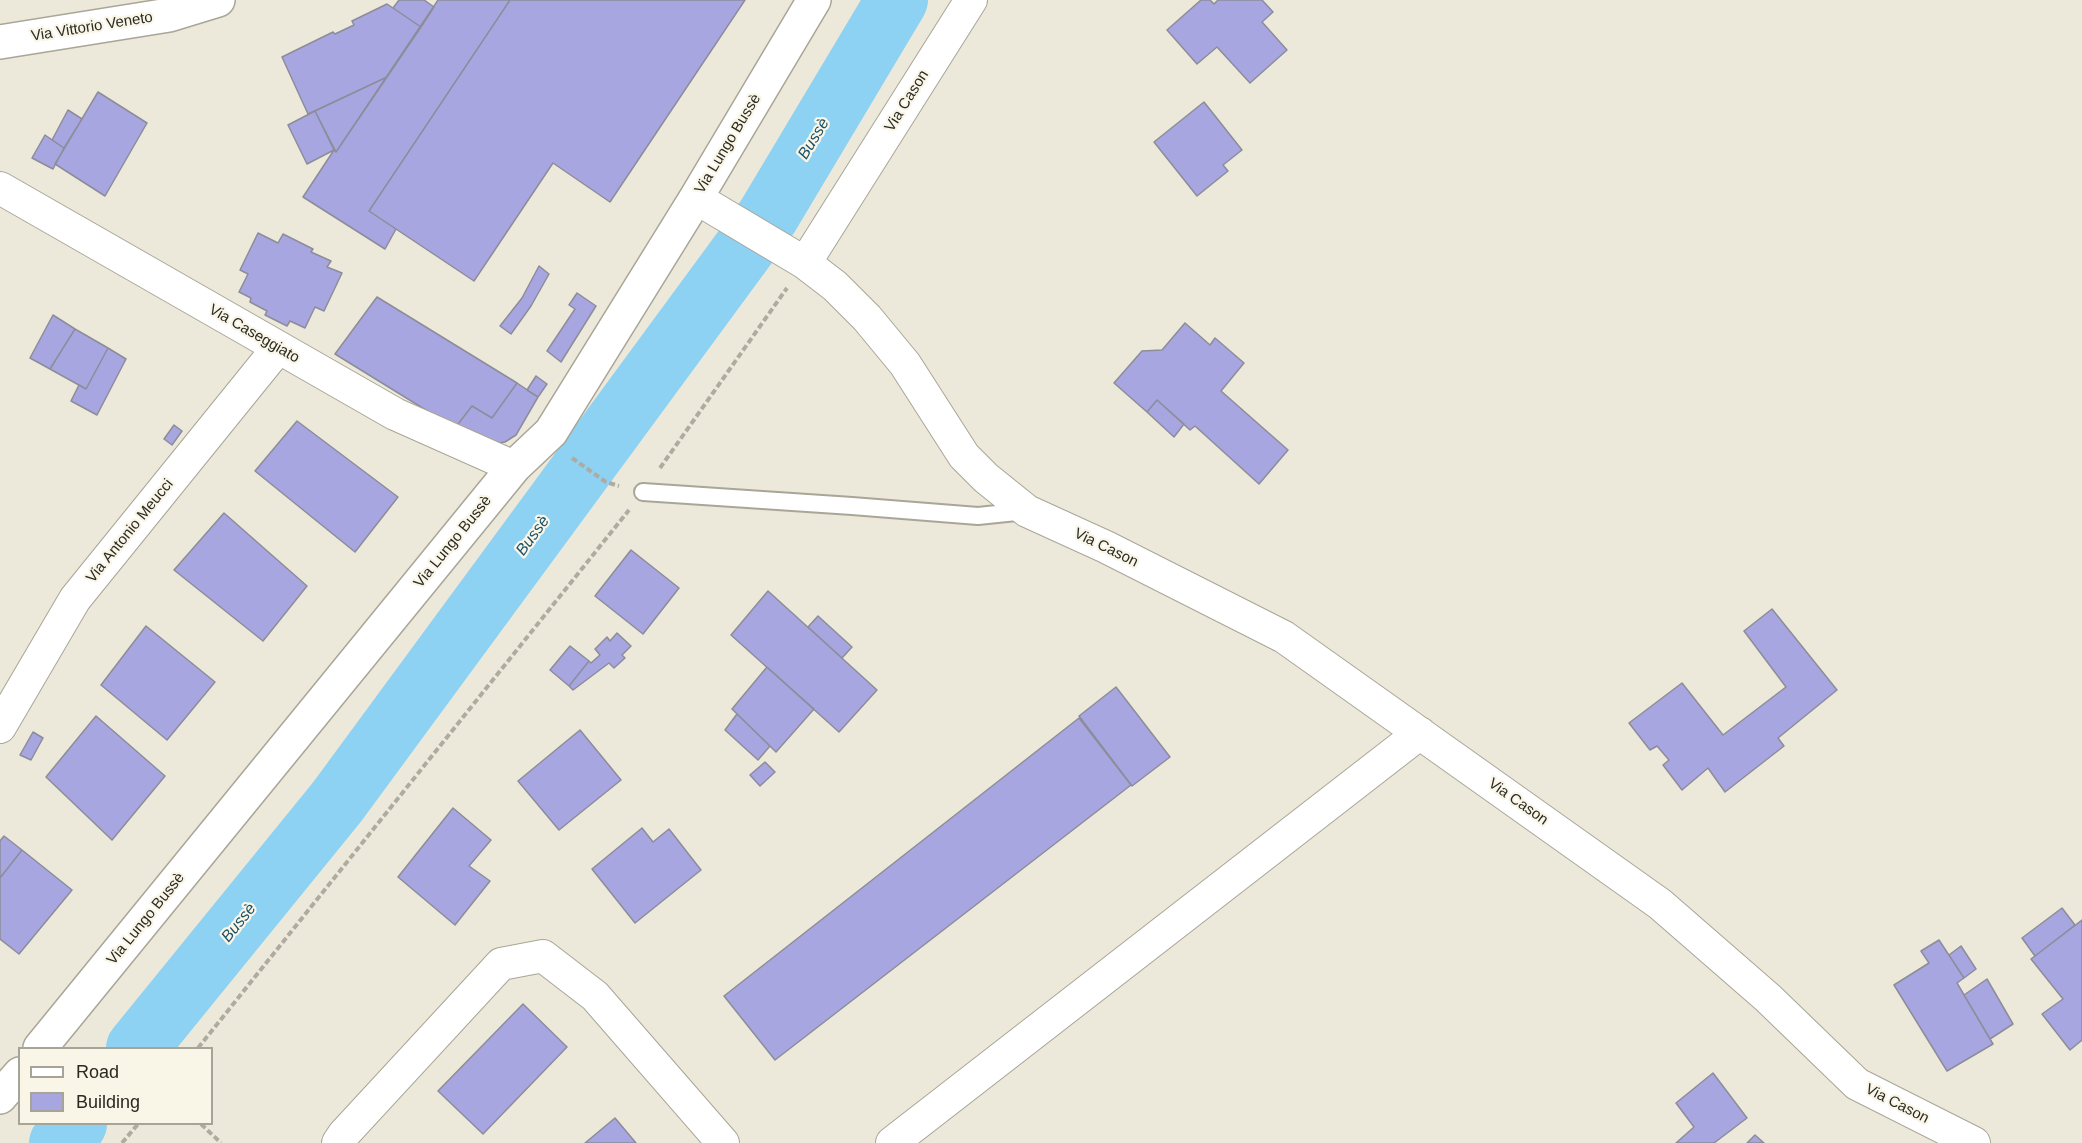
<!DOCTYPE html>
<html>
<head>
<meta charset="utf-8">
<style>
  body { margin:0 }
  #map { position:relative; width:2082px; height:1143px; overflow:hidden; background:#ece9da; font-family:Arial,sans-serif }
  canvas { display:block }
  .legend { position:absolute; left:18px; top:1047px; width:195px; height:78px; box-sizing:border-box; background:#f9f6e7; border:2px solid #a6a499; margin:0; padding:8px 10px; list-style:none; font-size:18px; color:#2a2923 }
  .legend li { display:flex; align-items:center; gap:12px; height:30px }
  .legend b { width:30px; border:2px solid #a6a499 }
</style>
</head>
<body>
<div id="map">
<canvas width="2082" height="1143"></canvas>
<ul class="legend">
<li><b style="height:8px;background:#fff"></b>Road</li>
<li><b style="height:16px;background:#a7a6e0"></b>Building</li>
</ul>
</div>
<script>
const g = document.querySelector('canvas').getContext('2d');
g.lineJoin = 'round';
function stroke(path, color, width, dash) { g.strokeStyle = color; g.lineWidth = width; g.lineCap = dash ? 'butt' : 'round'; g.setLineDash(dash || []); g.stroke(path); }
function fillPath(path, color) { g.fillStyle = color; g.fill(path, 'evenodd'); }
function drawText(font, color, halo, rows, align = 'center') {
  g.font = font + ' Arial,sans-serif'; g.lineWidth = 4.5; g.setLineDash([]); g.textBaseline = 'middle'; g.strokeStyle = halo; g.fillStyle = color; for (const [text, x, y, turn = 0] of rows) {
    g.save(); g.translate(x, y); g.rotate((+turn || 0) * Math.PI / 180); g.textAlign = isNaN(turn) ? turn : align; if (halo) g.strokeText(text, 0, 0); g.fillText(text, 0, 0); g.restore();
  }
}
const river = new Path2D(`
  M137 1048 337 802 768 216 897 0
  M60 1143 76 1124`);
const building = new Path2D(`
  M399 0H424L434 7 421 27 393 8Z
  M438 0H510L369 211 396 229 385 249 303 197 334 150 336 152Z
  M510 0H745L610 202 553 163 474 281 369 211Z
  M1201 0H1210L1214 4 1218 0H1262L1273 12 1262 22 1287 50 1250 83 1217 47 1197 64 1167 30Z
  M387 4 421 27 387 77 308 114 282 57 333 32 335 34 354 25 352 21Z
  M387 77 336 152 315 111Z
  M98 92 147 123 105 196 55 164Z
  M1204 102 1242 150 1223 165 1228 171 1197 196 1154 142Z
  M68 110 82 119 64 148 52 140Z
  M315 111 334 150 307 164 288 125Z
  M45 135 64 148 53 169 32 158Z
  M258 233 278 243 283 234 313 249 311 252 331 261 327 267 342 273 324 311 315 307 305 328 290 321 287 326 265 315 267 311 250 302 251 298 239 292 248 274 240 270Z
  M539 266 549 274 531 306 511 334 500 326 522 298Z
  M577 293 596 306 561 362 547 351 575 309 569 305Z
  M377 297 517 383 492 418 472 406 455 428 335 354Z
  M53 315 75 329 50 369 30 358Z
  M1185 323 1210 345 1215 338 1244 363 1221 391 1288 450 1259 484 1195 426 1190 430 1157 400 1147 412 1114 383 1142 351 1162 350Z
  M75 329 108 348 86 389 50 369Z
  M108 348 126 359 97 415 71 401 79 385 86 389Z
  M536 376 547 384 538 397 527 390Z
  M517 383 538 397 516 435 505 442 490 444 455 428 472 406 492 418Z
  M1157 400 1184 424 1174 437 1147 412Z
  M297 421 398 497 355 552 255 471Z
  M174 425 182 431 172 445 164 439Z
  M224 513 307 586 263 641 174 570Z
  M631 550 679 588 643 634 595 596Z
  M768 591 877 690 839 732 731 635Z
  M1772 609 1837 690 1778 738 1784 746 1725 792 1708 768 1682 790 1663 765 1669 760 1657 746 1650 750 1629 723 1682 683 1723 735 1786 687 1744 631Z
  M818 616 852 647 842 658 808 627Z
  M146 626 215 682 167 740 101 685Z
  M617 633 631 646 622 655 625 658 614 668 609 663 573 690 569 686 589 661 591 663 600 655 595 649 607 637 610 641Z
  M570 646 589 661 569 686 550 670Z
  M767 667 814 709 776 752 732 709Z
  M1116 687 1170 757 1132 786 1079 716Z
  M737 714 770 746 758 760 725 730Z
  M96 716 165 776 112 840 46 777Z
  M1079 718 1131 785 775 1060 724 996Z
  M580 730 621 780 559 830 518 781Z
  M33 732 43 738 31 760 20 755Z
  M765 762 775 772 760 786 750 775Z
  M453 808 491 840 469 866 490 881 455 925 398 877Z
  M642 828 653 842 669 829 701 870 635 923 592 869Z
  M4 836 22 850 0 878V841Z
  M22 850 72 890 19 954 0 939V878Z
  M2062 908 2075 925 2035 956 2022 938Z
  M2082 920V1040L2070 1050 2042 1014 2063 999 2031 959Z
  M1939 940 1964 978 1957 983 1993 1044 1947 1071 1894 985 1929 963 1921 951Z
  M1961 946 1976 969 1964 978 1949 955Z
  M1987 979 2013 1024 1990 1039 1964 995Z
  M523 1004 567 1047 483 1134 438 1091Z
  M1713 1073 1747 1118 1714 1143H1676L1694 1127 1676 1103Z
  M615 1118 636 1143H585Z
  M1755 1135 1764 1143H1747Z`);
const path = new Path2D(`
  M572 458 606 482 619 486
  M660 468 787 288
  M198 1048 629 510
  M201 1124 221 1143
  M122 1143 138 1124`);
const service = new Path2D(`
  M643 492 852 506 978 516 1026 511`);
const minor = new Path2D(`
  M0 188 395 414 514 467
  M696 198 805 263 835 286 867 318 905 364 964 456 986 478 1027 511 1106 547 1284 637 1660 904 1768 998 1857 1084 1974 1143
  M805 263 971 0
  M0 727 75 599 278 348
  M338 1143 344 1134 501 964 543 956 595 996 723 1143
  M892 1143 1420 733`);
const tertiary = new Path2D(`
  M0 42 169 15 218 0`);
const secondary = new Path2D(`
  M40 1048 514 467 551 432 696 198 814 0
  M0 1097 20 1074`);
const streetNames = [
  ["Via Vittorio Veneto",92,27,-9],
  ["Via Cason",907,101,-58],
  ["Via Lungo Bussè",728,144,-59],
  ["Via Caseggiato",254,334,30],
  ["Via Antonio Meucci",130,531,-51],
  ["Via Lungo Bussè",453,542,-51],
  ["Via Cason",1106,548,26],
  ["Via Cason",1518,802,35],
  ["Via Lungo Bussè",146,919,-51],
  ["Via Cason",1897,1104,27]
];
const waterNames = [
  ["Bussè",814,139,-59],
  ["Bussè",533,536,-54],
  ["Bussè",239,923,-51]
];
stroke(river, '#8dd1f3', 62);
fillPath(building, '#a7a6e0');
stroke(building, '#8c8c9a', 1.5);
stroke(service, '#a9a597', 20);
stroke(minor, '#a9a597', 34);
stroke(tertiary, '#a9a597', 36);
stroke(secondary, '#a9a597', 36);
stroke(path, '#aeaca0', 4, [6, 3]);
stroke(service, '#fff', 16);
stroke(minor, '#fff', 32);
stroke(tertiary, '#fff', 33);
stroke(secondary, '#fff', 33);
drawText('15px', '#2a2923', '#f9f6e7', streetNames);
drawText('italic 16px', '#1b5169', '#f9f6e7', waterNames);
</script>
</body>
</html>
